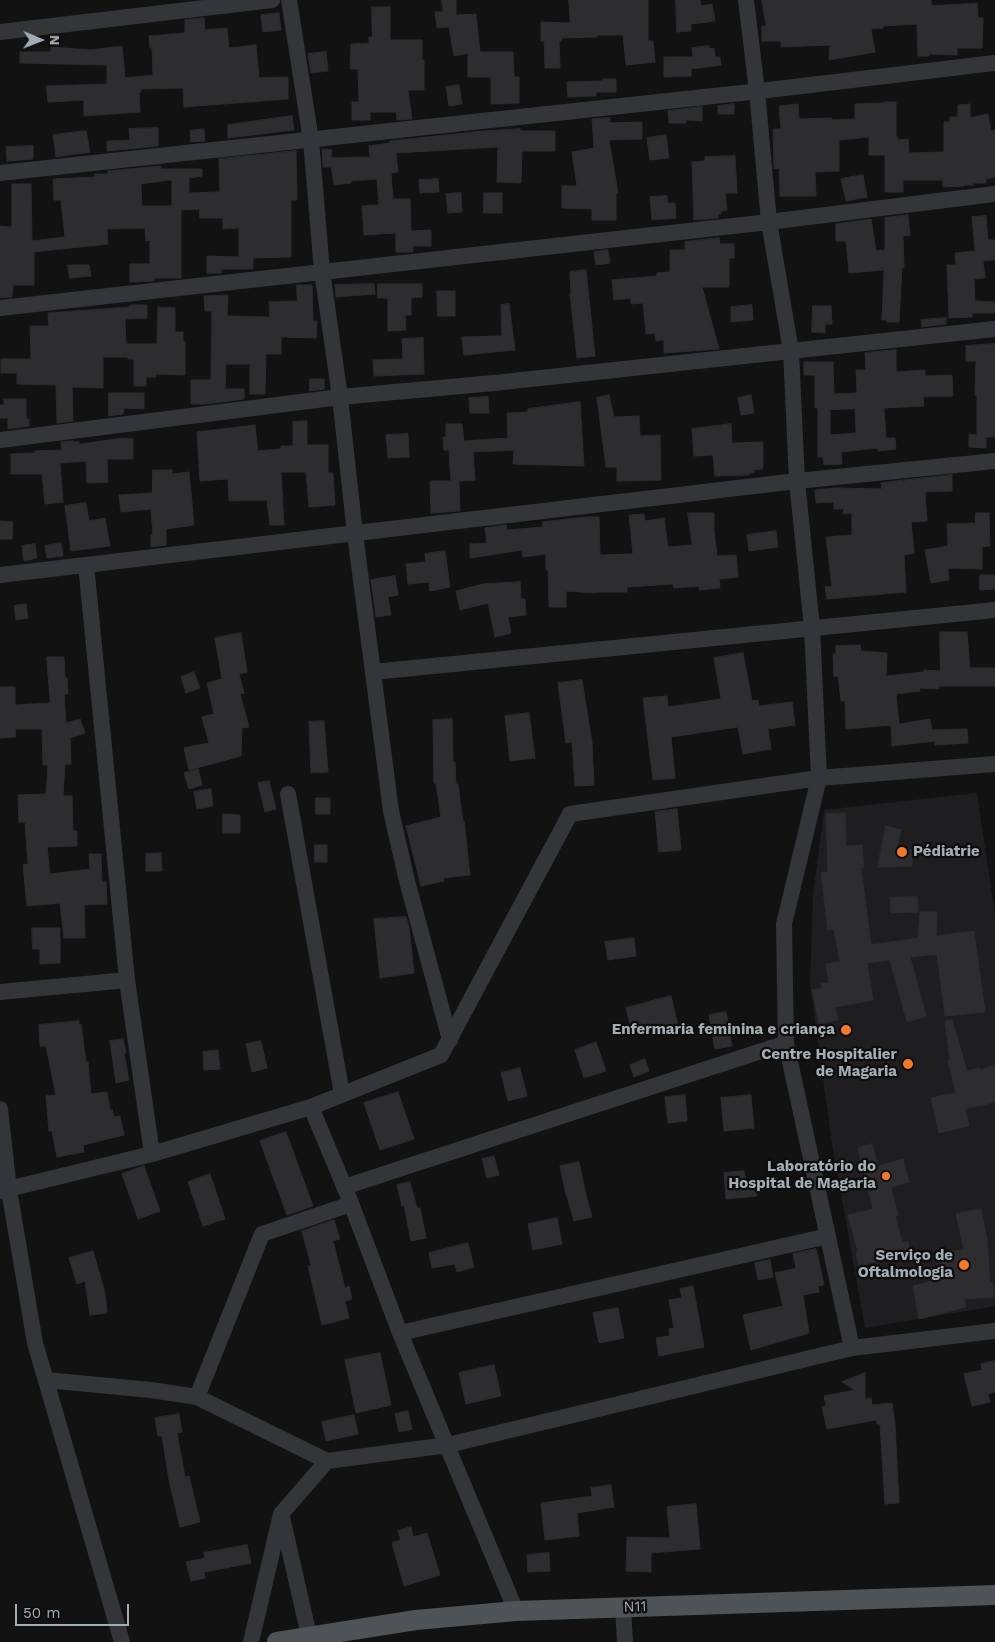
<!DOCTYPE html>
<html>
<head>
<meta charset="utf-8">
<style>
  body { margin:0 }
  #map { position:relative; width:995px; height:1642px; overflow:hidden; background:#121213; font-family:"Work Sans",sans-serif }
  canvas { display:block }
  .north { position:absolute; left:15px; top:15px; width:50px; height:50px; -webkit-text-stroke:4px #0d0d0e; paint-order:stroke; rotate:91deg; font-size:14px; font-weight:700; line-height:20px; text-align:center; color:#a3adb4 }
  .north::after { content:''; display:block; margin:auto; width:18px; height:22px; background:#a3adb4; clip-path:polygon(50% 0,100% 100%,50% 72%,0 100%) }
  .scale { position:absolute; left:15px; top:1604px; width:114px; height:22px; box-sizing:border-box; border:2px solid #a3adb4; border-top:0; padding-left:6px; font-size:15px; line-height:18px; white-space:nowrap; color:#a3adb4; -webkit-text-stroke:4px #0d0d0e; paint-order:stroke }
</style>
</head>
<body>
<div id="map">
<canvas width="995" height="1642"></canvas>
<div class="north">N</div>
<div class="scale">50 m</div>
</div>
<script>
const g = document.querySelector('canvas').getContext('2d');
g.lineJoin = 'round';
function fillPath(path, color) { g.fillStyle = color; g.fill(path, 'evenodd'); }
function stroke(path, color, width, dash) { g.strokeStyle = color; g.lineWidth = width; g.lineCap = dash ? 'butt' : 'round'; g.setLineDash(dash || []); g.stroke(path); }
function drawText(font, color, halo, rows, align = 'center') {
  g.font = font + ' "Work Sans",sans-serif'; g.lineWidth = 4.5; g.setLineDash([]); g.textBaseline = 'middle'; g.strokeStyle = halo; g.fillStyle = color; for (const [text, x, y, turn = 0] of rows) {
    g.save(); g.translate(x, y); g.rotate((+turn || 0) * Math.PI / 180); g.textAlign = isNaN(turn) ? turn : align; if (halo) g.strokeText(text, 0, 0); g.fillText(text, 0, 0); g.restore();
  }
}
const built = new Path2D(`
  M977 793 995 914V1306L865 1328 832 1144 810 984 813 895 824 810Z`);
const building = new Path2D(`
  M442 0H456V15L476 14 480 52H513L514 77H519V103L491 104V77H468V53L454 56 449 27 437 28 435 12H443Z
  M569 0H648V41H653L655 62 626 65 623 35H597V37L562 38 561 41H559L560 68H545L544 41H541V22L570 23Z
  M676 0H700L701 6 712 4 715 21 691 24V31L677 32Z
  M762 0H931L932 6 977 3 978 18H983L982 48H957V55L929 54V56H918L917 24 883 26V28L871 29 875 52 829 60 830 45 781 47V41H762V26H766Z
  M372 7H390V40H422V60H424V90H408L412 119 397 120 396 112H370V120H352V102H359L358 69H350L351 44 369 43V37H372Z
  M279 13 281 30 263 32 261 15Z
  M204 18 205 30 227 28 229 48 256 45 259 78 288 77V99L184 107 183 88 141 89V92H139L140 112 84 116V100L48 102 46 86 107 84V65L20 63V52H51V47L90 50 122 46 125 78 153 75 152 48H150L149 36 185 33V20Z
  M709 46V49L714 48 715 57H720L721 65 691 69V76L664 77V57H693L692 48Z
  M326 52 328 71 311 73 308 54Z
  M603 79H616V92H596V96L568 97 567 82 603 81Z
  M459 85 462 104 449 106 446 87Z
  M884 102H896V137H898V140L908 139 909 153 944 152V122H950V117H958V105L970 104V118L988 114 991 131 995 130V177L986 179V183H973V185H964V186L943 187V180H903V192H885V155H869V137L839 140V171L815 172 816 196H780L779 168 774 169 773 129H781L779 106 798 104 799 119 832 118V120L855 119V104L884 103Z
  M734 104V114H718V106Z
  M702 107V121L686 120V123H669L668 111Z
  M292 116 294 130 228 138V125Z
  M610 118V123L642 122V139L609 140 618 193H616V220H592V209L562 208V186H577L572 152 594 148 592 119Z
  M158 128V146L107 151V141L130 140 129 129Z
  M204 129 205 141 191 142 190 131Z
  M520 129V131H555V151H522L521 183 497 182 498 147 396 153 398 172 391 173 393 199H410L411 231 431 230V246H413V252H396V233L364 235 362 206 379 205 377 179 351 181V183L334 185 331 164V167H323L322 149 332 150 331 158 370 157 369 146 390 143V141L483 131Z
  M86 131 90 152 56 157 53 135Z
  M666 135 669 158 650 160 647 138Z
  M33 146V159L7 161 6 147Z
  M296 151 297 200H291V257L253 258V269H221V273H207V256L239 257V228L223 229V218H200L199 209 181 210V278H154V281L130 282V264H150V240L146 241 145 228 107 229 108 244 34 252V285H13L12 297 0 298V226L12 227V184H31L32 241 65 237 61 200H54L53 179 95 177V174H108V171L160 166 161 169H202V176L189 178V193L220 192 219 159ZM172 180V206H142L141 184Z
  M735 156 737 193H725L727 210 721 211V214H718V218L694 220 692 162 705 161V157Z
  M863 175 867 197 846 201 841 179Z
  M438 179 439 192 420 193 419 180Z
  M461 193 462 212 448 213 446 194Z
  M484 193H502V213H484Z
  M667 196 668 203H675L676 218 652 220 650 197Z
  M908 215 910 235 903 236 904 267H902L899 322H887V320H882L884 270 849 273 846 241H836V224L871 219 876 251 885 250V218Z
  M986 216 988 240H995V260L983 261 985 278 974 279 975 301 995 302V313H972V317L949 318 947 265H956L955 253 975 251 972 217Z
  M719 238 720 244H734V258H729V287H702L719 349 664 353V340L656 341 655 333 646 334 643 303 631 304V298L614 300 612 280 657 276V273L670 272V250H685V242Z
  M608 250 610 263 596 265 594 252Z
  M68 265H89L91 276 70 278Z
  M586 270 595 356 577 358 570 294H571L570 272Z
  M374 284 375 294 336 297 335 285Z
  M378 284H422V297L411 298V315H405L406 330 388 331V298H378Z
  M297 285H312L313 321H317L316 338 281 337V354H266L265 394H250V364H226L225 389H244V399L206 404H191V380H211L212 311H205L204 296 228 295 227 316 270 317 269 302 297 301Z
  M437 291H455V316H438Z
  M509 304 515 350 464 355 462 337 502 336 501 305Z
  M131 305H147V318L125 319 126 344H157L158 307 175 308V332H183V342H185V375L156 374V377H146V386H134V359H128V357H103V388L72 387 73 421 57 423 56 385 17 384V373H1V359H31L30 326H49L48 313 129 307Z
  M752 305 753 320 731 322V307Z
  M813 306H831L832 324H825V333L812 332Z
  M946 318V324L922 327 921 320Z
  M423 338 424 374 374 376 373 360 403 359 402 339Z
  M995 344V437H986V448L969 447V434L977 435V395H975L976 361H966V346Z
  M896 350V372L925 370V376L952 375 953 396 923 397 924 406 884 408 886 438H895L896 449 878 451V448L841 452 842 464 824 465 823 457H818V408H815V375H804V362H833L834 394 857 393 856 370H866L865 353ZM855 409 856 433 830 435V410Z
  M310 379H324V389L310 391Z
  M109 393H144V409L124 408 123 414 109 416Z
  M609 395 614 417 639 416 640 436 660 435 661 480 617 481V467H606L597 398Z
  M751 395 754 413 741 415 738 398Z
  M488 397 489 413H470L469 398Z
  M4 399H26V419H29V426L8 429V418H0V405H4Z
  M580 402 584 466 513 464 514 450 473 452 475 480 459 481 460 511 431 513 430 481H451L449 450H444L443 437H446V424H462L464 441 508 438 507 413 528 412V409Z
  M307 421V445H328V473H333L335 505 309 507 306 472H281L284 525H270L267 500 229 501 228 479 200 481 197 432 255 425 258 451 281 449V446H293V422Z
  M731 424 732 443 763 442V469L754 470V473H748L749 475 715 476 713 455 694 456 692 429Z
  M408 434 409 457 388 458 386 435Z
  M123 438 133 439V459H107L108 482 87 483 86 461 60 463 63 502 45 504 42 474H11V454L35 453V451L62 450 61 442 74 441V442H79V444Z
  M153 470H172V474L189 472 194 525 166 529V545L151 547V535H153L151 509 121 512 119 495 152 493Z
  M952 475V491L925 492 927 521 911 522 914 553 904 555 906 592 827 599 825 587 832 586 826 537 852 535V514L843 513 844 509H834V502L816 503 815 490 836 488 882 489 881 483Z
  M86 503 89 521 105 518 110 546 71 551 65 506Z
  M688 513H714V531L717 556 736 555 738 577 719 579 720 588 699 590V586L674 588 673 584 627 587V592H596V593L566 591V607H549L548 570H546V554L523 557 522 550 470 558V544L487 543 485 528 506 525 507 530 543 527 542 522 586 517H599L600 555 633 554 629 515 644 514 645 521 664 518 668 547 692 545Z
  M976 513H989L990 546 982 547V569L948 568 949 580 931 583 925 550 948 546 947 524 975 523Z
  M0 521 13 522 12 539H0Z
  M776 531 778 547 749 551 747 535Z
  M61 543 63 556 47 558 45 546Z
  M35 544 37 558 24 561 22 546Z
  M445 551 450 587 430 591 429 582 408 584 406 564 426 562 425 554Z
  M980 575H995V589L980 590Z
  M395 576 398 595 388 597 391 615 376 617 371 580Z
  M520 582 521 599H525L526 615 508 617 511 633 495 637 488 603 460 610 456 591 483 584Z
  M26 604 28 618 16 620 14 606Z
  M940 632H967L970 668H995V686H939V689L919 688 920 691 896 694 899 724 930 719 932 730 967 729 968 743 935 745V741L892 746 891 725H892L846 729 845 701H841L838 676H834L833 654H836V646L860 645 861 651 887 653 886 676 924 672V670L940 671Z
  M241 633 247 672 239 674 244 693 240 694 249 727 242 728 241 756 189 770 184 748 209 743 202 717 214 714 207 683 222 679 215 638Z
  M743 653 752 701 758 700 759 706 792 702 795 725 768 729 771 749 743 754 738 727 671 737 675 778 653 780 643 698 667 696 668 707 721 699 714 658Z
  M47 657H64L65 678H67L68 694H64L66 723 80 719 85 733 70 738 71 764H65L63 796H72L73 831H77V846L47 847 50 874 90 869 89 854H101L102 882H106L107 904 84 905 85 938H64L60 903 27 906 23 865 28 864 25 822H19L18 795 46 794 48 765H43L42 729H15L16 737 0 738V687H15V705L50 703Z
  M194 672 200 688 186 693 181 677Z
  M582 680 592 743 594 785 575 786 572 742 566 743 558 683Z
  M529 713 535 758 510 761 505 716Z
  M452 719 453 762H455L456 784H458L463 822 464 821 470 875 443 878 444 881 421 886 406 826 441 817 436 783H434L433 720Z
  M324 721 328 772 311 773 309 722Z
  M198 769 202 785 189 789 184 773Z
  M269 781 276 809 265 812 258 783Z
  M211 789 213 806 197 809 194 792Z
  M316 798H330V814H316Z
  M677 809 681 850 659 852 655 812Z
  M845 813 846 846 862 845 864 868H861L871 945 918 938 920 912H937L936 936 974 931 985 1012 945 1016 937 954 910 957 926 1016 907 1022 890 960 867 963 873 1000 835 1007 838 1020 819 1024 812 990 822 988 821 984 829 983 826 964 840 962 834 929 828 930 821 873 828 872 826 814Z
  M223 814 240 815V833H223Z
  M886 826 901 830 896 851 912 850V866L878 867Z
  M315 845H327V862H315Z
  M161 853 162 871H146V854Z
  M917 897 918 912 891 913 890 898Z
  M406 917 409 927 414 973 380 978 374 919Z
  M32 928H60V963L40 964V949H33Z
  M634 938 636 956 608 960 605 942Z
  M671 996 678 1025 633 1036 626 1008Z
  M726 1012 732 1046 715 1049 709 1015Z
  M952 1020 967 1071 979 1068 980 1070 995 1065V1102L965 1109 969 1126 939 1133 931 1098 956 1093 948 1061 950 1060 945 1021Z
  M79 1021V1025L81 1024 86 1062H88L91 1094 107 1092 110 1110 112 1109 114 1117 120 1116 124 1135 83 1145 84 1152 57 1157 52 1131H49L46 1096 56 1095 46 1046H40L39 1025Z
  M123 1039 126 1053H124L129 1080 116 1083 110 1041Z
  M261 1041 267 1068 252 1072 246 1044Z
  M596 1042 606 1071 584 1078 575 1050Z
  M218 1050 220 1069 204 1070 203 1052Z
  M645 1059 649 1071 634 1077 630 1065Z
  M520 1068 527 1096 508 1101 501 1073Z
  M398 1092 414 1139 380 1150 364 1103Z
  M685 1095 687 1121 668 1123 665 1097Z
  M751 1095 754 1128 724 1131 721 1098Z
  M286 1132 313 1206 287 1215 260 1141Z
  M872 1144 878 1166 903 1159 909 1182 891 1187 898 1215H895L902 1242 908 1241 911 1252 859 1266 856 1253 858 1252 848 1215 873 1209 858 1148Z
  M494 1156 499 1175 487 1178 482 1159Z
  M579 1162 586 1195 592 1217 574 1221 565 1190 560 1166Z
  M144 1166 160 1211 138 1219 122 1174Z
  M744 1171 746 1182 755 1181 757 1196 726 1199 724 1173Z
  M210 1174 225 1219 203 1226 188 1182Z
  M410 1182 417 1208H420L426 1238 411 1241 404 1205 402 1206 397 1185Z
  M981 1209 987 1239 990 1283H993L994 1297 964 1299 966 1307 919 1319 913 1286 940 1279 938 1252 964 1250 956 1214Z
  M557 1218 562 1244 533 1250 528 1224Z
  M334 1220 340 1239 333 1241 345 1288 349 1286 352 1299 345 1301 349 1318 322 1325 308 1266 311 1265 302 1231Z
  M468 1243 474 1267 457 1272 455 1264 432 1268 429 1253Z
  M816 1249 824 1285 818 1286 819 1292 803 1295 809 1333 751 1350 743 1315 783 1306 775 1273 796 1268 793 1254Z
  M93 1251 105 1293 107 1313 90 1315 85 1281 77 1284 69 1258Z
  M770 1260 773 1277 758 1280 755 1263Z
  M693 1286 704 1347 659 1356 656 1338 670 1336 669 1329 674 1328 669 1300 682 1298 680 1289Z
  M618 1308 624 1338 599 1343 593 1313Z
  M380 1353 391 1405 356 1413 345 1360Z
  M995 1361V1392L988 1394 990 1402 972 1406 964 1374 982 1370 981 1364Z
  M494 1365 501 1396 466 1404 459 1373Z
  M865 1373V1399L871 1398 872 1405 892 1403 895 1424 899 1503 885 1504 880 1424H877L876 1420 827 1429 822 1407 826 1406 824 1396 855 1390 842 1382Z
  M408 1411 412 1429 399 1432 395 1414Z
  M179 1414 182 1432 177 1433 185 1477 189 1476 200 1522 180 1527 169 1480 162 1436H158L155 1418Z
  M354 1415 358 1434 326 1441 322 1422Z
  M611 1485 614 1507 577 1513 579 1536 545 1540 541 1503 592 1496 591 1488Z
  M696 1504 700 1549 651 1553V1572L626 1571 627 1537 670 1538 667 1507Z
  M411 1527 413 1537 427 1533 440 1575 404 1586 392 1543 401 1540 398 1531Z
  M247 1545 251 1563 204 1572 205 1578 191 1581 186 1562 205 1558 204 1553Z
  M549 1553 550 1571 528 1572 527 1555Z`);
const minor = new Path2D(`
  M289 0 311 140 322 271 340 397 355 534 391 811 407 881 450 1040
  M746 0 757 91 769 222 791 351 797 481 812 628 819 778 995 764
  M0 32 272 0
  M0 173 760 91 995 63
  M0 308 769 222 995 194
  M0 440 340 397 494 383 995 329
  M86 565 127 980 152 1154
  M0 575 797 481 995 461
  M373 672 995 610
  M288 794 342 1094
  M0 992 127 980
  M311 1107 441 1055 570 814 819 778 784 924 786 1043 852 1348
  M0 1109 9 1190 35 1343 122 1642
  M344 1187 786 1043
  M0 1191 152 1154 311 1107 349 1198 400 1333 516 1611
  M400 1333 828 1236
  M46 1380 151 1390 197 1397 262 1234 351 1204
  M197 1397 327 1461
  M282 1517 309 1636
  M623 1607 625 1642
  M251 1642 281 1514 327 1461 448 1445 852 1348 995 1331`);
const major = new Path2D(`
  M277 1642 416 1620 516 1611 995 1595`);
const markers = [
  [902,852,6,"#f57928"],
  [846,1030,6,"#f57928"],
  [908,1064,6,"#f57928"],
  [886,1176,5,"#f57928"],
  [964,1265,6,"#f57928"]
];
const poiNames = [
  ["Pédiatrie",913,852,"left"],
  ["Enfermaria feminina e criança",835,1030],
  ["Centre Hospitalier",897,1055],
  ["de Magaria",897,1072],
  ["Laboratório do",876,1167],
  ["Hospital de Magaria",876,1184],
  ["Serviço de",953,1256],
  ["Oftalmologia",953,1273]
];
const streetNames = [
  ["N11",635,1607,-2]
];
fillPath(built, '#1e1e20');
fillPath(building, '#2d2d2f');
stroke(building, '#2c2c2f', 1);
stroke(minor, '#333538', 16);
stroke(major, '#4e5357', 20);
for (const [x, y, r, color] of markers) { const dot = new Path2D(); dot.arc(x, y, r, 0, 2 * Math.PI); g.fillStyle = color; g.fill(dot); stroke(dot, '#0d0d0e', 2); }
drawText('bold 15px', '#a3adb4', '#0d0d0e', poiNames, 'right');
drawText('15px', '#a3adb4', '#0d0d0e', streetNames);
</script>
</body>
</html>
